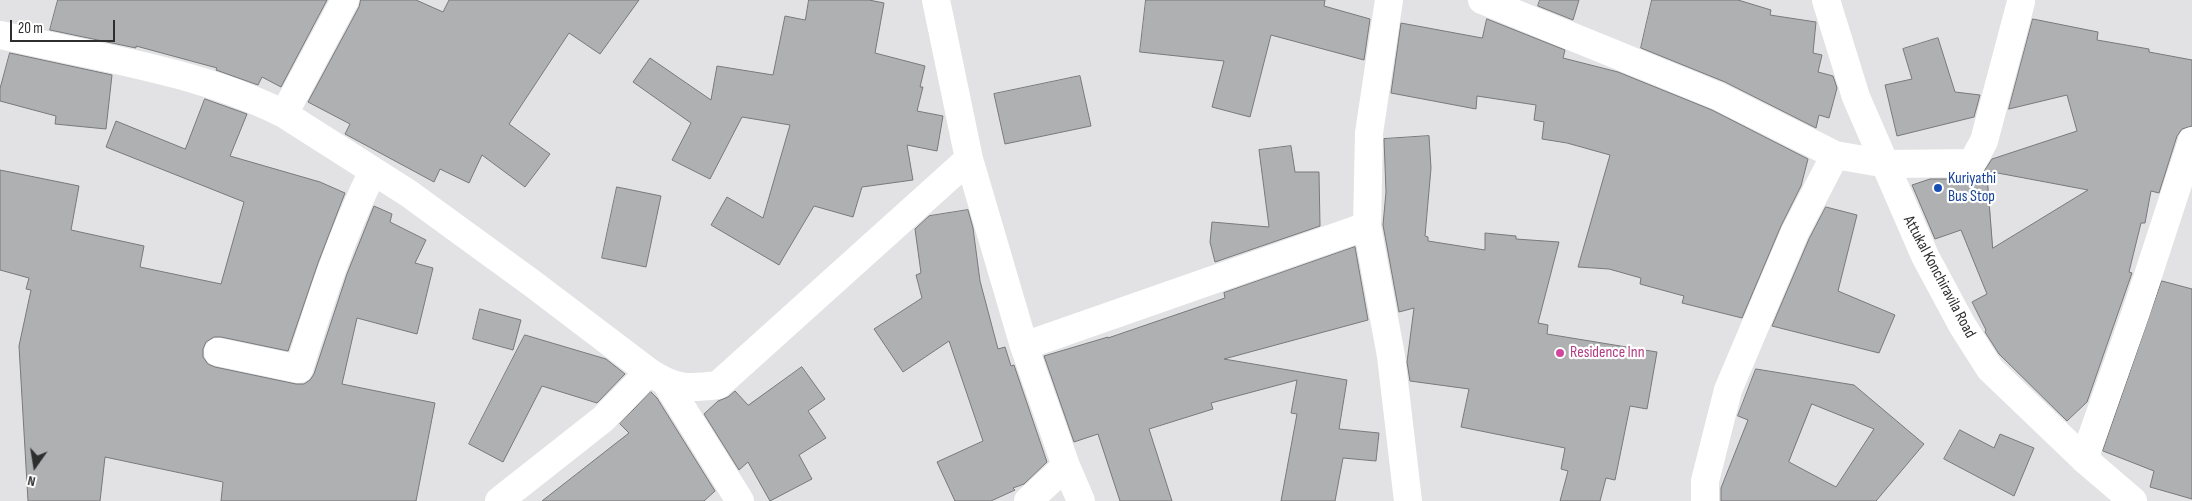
<!DOCTYPE html>
<html>
<head>
<meta charset="utf-8">
<style>
  body { margin:0 }
  #map { position:relative; width:2192px; height:501px; overflow:hidden; background:#e2e2e4; font-family:"Sofia Sans Condensed",sans-serif }
  canvas { display:block }
  .north { position:absolute; left:10px; top:441px; width:50px; height:50px; -webkit-text-stroke:4px #fff; paint-order:stroke; rotate:193deg; font-size:14px; font-weight:700; line-height:20px; text-align:center; color:#2e2e2f }
  .north::after { content:''; display:block; margin:auto; width:18px; height:22px; background:#2e2e2f; clip-path:polygon(50% 0,100% 100%,50% 72%,0 100%) }
  .scale { position:absolute; left:10px; top:20px; width:105px; height:22px; box-sizing:border-box; border:2px solid #2e2e2f; border-top:0; padding-left:6px; font-size:15px; line-height:18px; white-space:nowrap; color:#2e2e2f; -webkit-text-stroke:4px #fff; paint-order:stroke }
</style>
</head>
<body>
<div id="map">
<canvas width="2192" height="501"></canvas>
<div class="north">N</div>
<div class="scale">20 m</div>
</div>
<script>
const g = document.querySelector('canvas').getContext('2d');
g.lineJoin = 'round';
function fillPath(path, color) { g.fillStyle = color; g.fill(path, 'evenodd'); }
function stroke(path, color, width, dash) { g.strokeStyle = color; g.lineWidth = width; g.lineCap = dash ? 'butt' : 'round'; g.setLineDash(dash || []); g.stroke(path); }
function drawText(font, color, halo, rows, align = 'center') {
  g.font = font + ' "Sofia Sans Condensed",sans-serif'; g.lineWidth = 4.5; g.setLineDash([]); g.textBaseline = 'middle'; g.strokeStyle = halo; g.fillStyle = color; for (const [text, x, y, turn = 0] of rows) {
    g.save(); g.translate(x, y); g.rotate((+turn || 0) * Math.PI / 180); g.textAlign = isNaN(turn) ? turn : align; if (halo) g.strokeText(text, 0, 0); g.fillText(text, 0, 0); g.restore();
  }
}
const building = new Path2D(`
  M58 0H327L281 87 262 77 258 85 216 70 217 68 136 46V48L50 30Z
  M361 0H416L443 12 449 0H639L600 54 569 33 509 124 550 154 525 187 482 155 469 183 440 169 434 182 345 134 350 124 308 102 359 7Z
  M809 0H869L884 3 875 53 925 66 920 87H923L917 111 943 116 937 151 907 145 913 180 862 187 853 217 814 206 779 265 711 225 727 197 763 218 790 125 742 117 710 179 672 160 691 123 633 82 650 58 711 100 717 66 773 75 785 16 805 20Z
  M1146 0H1325L1324 6 1370 19 1364 60 1271 35 1250 117 1212 107 1224 61 1140 52Z
  M1540 0H1579L1573 20 1538 6Z
  M1652 0H1738L1771 10 1770 15 1816 22 1813 53 1822 55 1818 72 1833 76 1837 88 1829 118 1819 115 1816 128 1725 82 1641 48Z
  M1487 19 1565 50 1563 58 1618 72 1712 110 1808 159 1801 186 1781 226 1742 318 1682 303 1684 296 1640 284 1641 278 1609 269 1578 267 1610 155 1567 143 1542 139 1544 122 1534 120 1536 105 1477 96 1476 109 1391 93 1401 23 1482 38Z
  M2033 19 2098 32 2097 40 2149 49V52L2192 60V126L2182 129 2177 136 2159 193 2151 191 2145 223H2141L2129 272 2132 273 2087 402 2067 421 1999 354 1985 332 1986 330 1972 302 1987 294 1961 230 1935 239 1912 185 1930 179H1972L1980 177 1992 159 2077 131 2067 95 2009 109ZM1987 171 2088 190 1993 248Z
  M1938 38 1955 92 1980 95 1974 117 1897 136 1885 85 1912 79 1903 49Z
  M10 53 112 75 106 129 55 124 56 116 0 101V89Z
  M1080 76 1091 126 1005 144 994 94Z
  M205 99 247 114 230 156 320 182 345 193 318 263 288 351 221 337H214L206 342 203 349V357L208 364 215 367 296 384H304L310 380 314 374 347 274 374 206 392 214 390 222 426 240 415 263 433 268 417 334 357 318 342 384 435 403 416 501H221L223 482 105 457 100 501H28L19 346 31 290 26 289 29 278 0 270V170L79 186 71 230 144 246 140 267 221 284 244 202 106 147 116 121 185 149Z
  M1429 136 1431 168 1425 236 1428 237V241L1485 250V233L1516 236V239L1559 242 1538 323 1548 325 1547 334 1657 352 1647 409 1630 406 1615 480 1606 478 1600 501H1560L1568 471 1561 469 1565 448 1461 427 1469 389 1410 381 1407 362 1414 308 1399 312 1383 225 1386 192 1384 139Z
  M1291 146 1295 172H1319L1320 226 1215 262 1210 242 1212 222 1269 227 1259 150Z
  M617 187 661 196 646 267 602 258Z
  M1826 207 1857 215 1838 291 1895 315 1879 353 1772 326 1809 239Z
  M968 210 973 228 980 281 998 349 1005 347 1011 366 1014 365 1047 462 1024 484 1013 488 1015 490 991 501H955L937 462 983 441 949 341 903 372 874 329 922 298 916 275 921 273 915 229 929 216Z
  M1355 247 1368 320 1224 359 1347 380 1339 429 1379 433 1376 461 1343 458 1335 501H1281L1297 414 1291 413 1297 380 1211 403 1213 409 1149 429 1172 501H1120L1098 434 1074 442 1044 356 1108 337V338L1225 298 1224 293Z
  M2162 281 2192 289V499L2150 487 2154 471 2103 451Z
  M480 309 521 320 513 350 473 339Z
  M525 335 606 359 625 374 597 403 542 386 503 462 469 444Z
  M802 367 825 399 808 411 826 438 799 455 812 479 770 501 748 462 739 470 704 414 718 401 728 397 735 391 748 405Z
  M1756 369 1854 385 1924 444 1876 501H1721V488L1748 420 1738 416ZM1812 404 1874 429 1836 487 1789 462Z
  M651 392 657 398 715 491 704 501H542L629 433 620 424Z
  M1960 430 1994 448 2000 434 2034 448 2014 496 1944 459Z`);
const minor = new Path2D(`
  M936 0 969 159 1024 346 1066 466 1081 501
  M1389 0 1369 133 1367 226 1391 356 1408 501
  M1482 0 1718 96 1835 155 1887 164 1972 163 1984 141 2021 2
  M0 35C95 57 196 70 284 114L408 193 533 284 649 372C675 389 687 389 718 385L969 159
  M284 114 345 0
  M1024 346 1367 226
  M218 352 299 369C320 302 342 234 373 171
  M667 384 740 501
  M2084 459 2137 309 2192 141
  M499 501 603 419 649 372
  M1028 501 1066 466
  M1705 501V481L1728 390 1795 232 1835 155`);
const secondary = new Path2D(`
  M1826 0 1856 97 1925 256 1962 325 1990 369 2084 459 2133 501`);
const markers = [
  [1938,188,5,"#1a4fb4"],
  [1560,353,5,"#d1479c"]
];
const transitNames = [
  ["Kuriyathi",1948,179],
  ["Bus Stop",1948,197]
];
const streetNames = [
  ["Attukal Konchiravila Road",1939,277,62]
];
const hotelNames = [
  ["Residence Inn",1570,353]
];
fillPath(building, '#afb0b1');
stroke(building, '#78797a', 1);
stroke(minor, '#fff', 28);
stroke(secondary, '#fff', 28);
for (const [x, y, r, color] of markers) { const dot = new Path2D(); dot.arc(x, y, r, 0, 2 * Math.PI); g.fillStyle = color; g.fill(dot); stroke(dot, '#fff', 2); }
drawText('16px', '#164399', '#fff', transitNames, 'left');
drawText('16px', '#2e2e2f', '#fff', streetNames);
drawText('16px', '#b23c85', '#fff', hotelNames, 'left');
</script>
</body>
</html>
